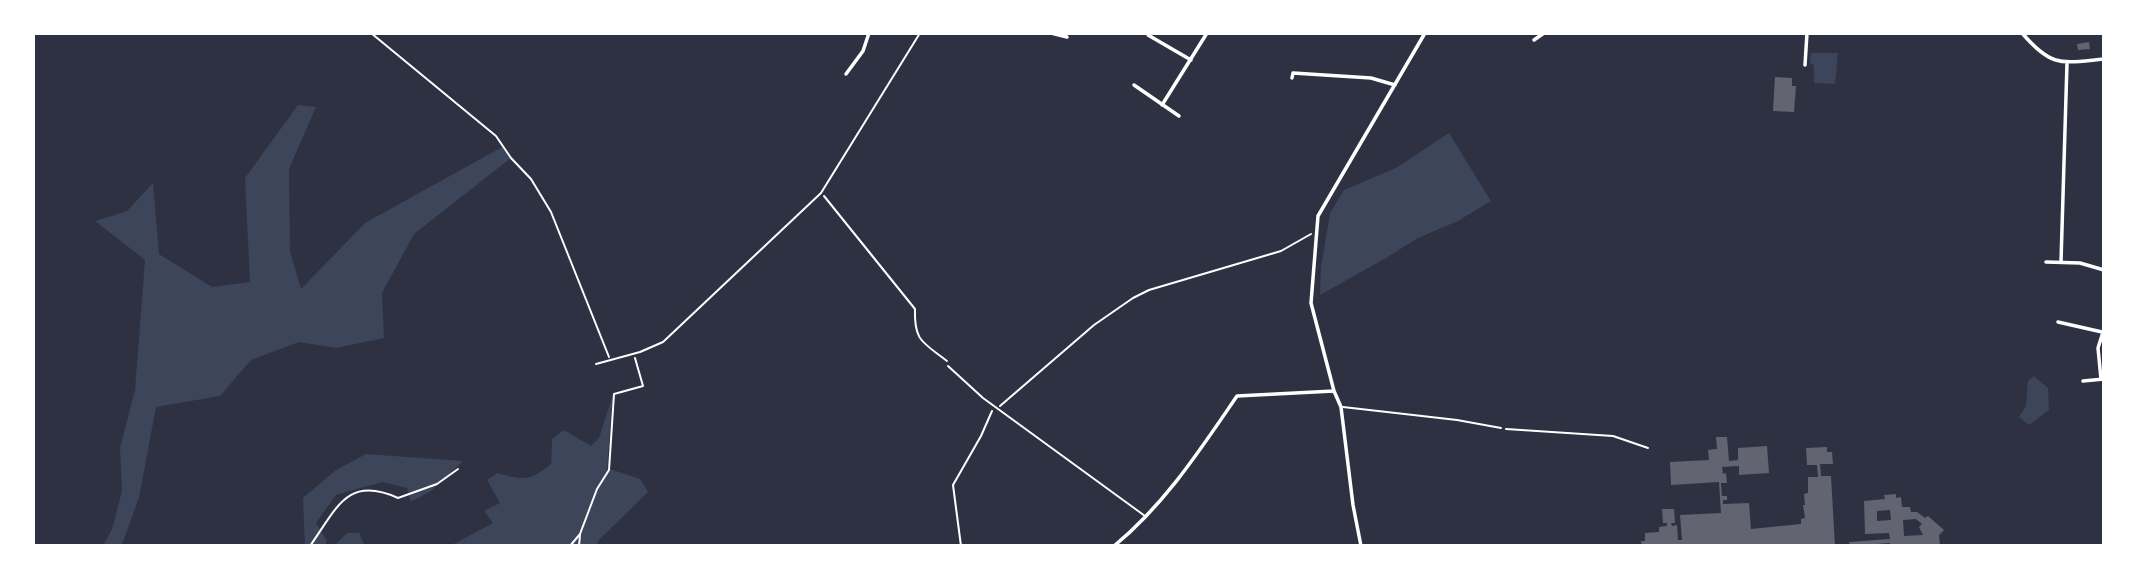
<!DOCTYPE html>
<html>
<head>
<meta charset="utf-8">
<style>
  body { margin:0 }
  #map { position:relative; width:2137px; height:579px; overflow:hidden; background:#2d3142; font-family:"Titillium Web",sans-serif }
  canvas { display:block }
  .frame { position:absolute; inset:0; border:35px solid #fff; pointer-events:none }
</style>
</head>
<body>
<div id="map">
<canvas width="2137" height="579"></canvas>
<div class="frame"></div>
</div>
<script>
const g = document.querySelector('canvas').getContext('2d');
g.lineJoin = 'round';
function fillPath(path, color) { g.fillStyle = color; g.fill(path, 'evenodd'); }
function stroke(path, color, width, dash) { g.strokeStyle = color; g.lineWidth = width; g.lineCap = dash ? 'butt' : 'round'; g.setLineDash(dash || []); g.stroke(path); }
const green = new Path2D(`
  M1811 53H1838L1835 84 1814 83V65L1810 64Z
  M298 105 316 107 289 169 290 251 301 289 365 223 504 146 511 158 414 234 382 293 384 338 336 348 299 342 251 360 220 396 156 407 139 498 122 544 103 546 112 529 122 491 120 448 135 390 145 260 95 221 127 211 153 183 159 254 212 287 250 282 245 178Z
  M1449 133 1491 201 1458 221 1418 238 1386 258 1320 295 1321 267 1330 213 1344 190 1396 168Z
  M2034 376 2048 388 2049 410 2029 425 2019 417 2026 406 2028 381Z
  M613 394 607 468 640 479 648 492 598 541 597 546H450L493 523 484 511 500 503 487 480 497 473C524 480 529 482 551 464L552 439 564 430 591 446 599 438Z
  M366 454 463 461 431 491 411 502 407 488 382 482 336 495 316 523 327 541 325 546H305L303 498 336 470Z
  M347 533H359L365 546H334Z`);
const building = new Path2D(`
  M2089 42 2090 49 2078 50 2077 44Z
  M1775 77 1792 78V86H1796L1794 112 1773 111Z
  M1716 437H1727L1729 461 1738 460V448L1767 446 1769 473 1739 475V466L1722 467 1723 474 1726 473 1727 483H1721L1722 496H1727V500H1723V504L1749 503 1751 529 1801 524V519L1805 518 1803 505H1805L1804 494 1808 493V477H1818L1817 465H1807L1806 448 1827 447V452H1832L1833 464H1820L1821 476H1831L1835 546H1642L1641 541H1645V533L1659 532V527L1667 526V523H1663L1662 509H1674L1675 523H1671L1672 526 1677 525 1678 540H1682L1680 515 1721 513 1719 482 1671 485 1670 462 1709 460 1708 450 1717 449Z
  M1896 494V498L1901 497 1902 507H1910L1911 512H1917L1925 518 1928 516 1944 530 1939 535 1940 546H1890V543L1850 546 1849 542 1890 539 1889 533 1865 534 1864 501 1885 499 1884 495ZM1890 510 1891 520 1877 521V511ZM1916 519 1922 524 1919 527 1923 535 1904 536 1903 520Z`);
const path = new Path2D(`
  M371 33 496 136 511 158
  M511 158 531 179 551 212 609 357
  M824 196 915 309C914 342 923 342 947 361
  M1000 406 1094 325 1133 298 1149 290 1281 251 1311 234
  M1506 429 1613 436 1648 448
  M570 546 580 534 597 489 609 470 614 394 643 386 635 358
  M579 546 580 535
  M961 546 953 485 981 436 992 411`);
const service = new Path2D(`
  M596 364 640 352 663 342 821 193 920 33
  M948 366 983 398 1145 516
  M1343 407 1457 420 1501 428
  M310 546C337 508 347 475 398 498L437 484 458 469`);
const minor = new Path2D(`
  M1051 33 1067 37
  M2022 33C2052 68 2061 63 2104 59
  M1148 35 1191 60
  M1534 40 1544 33
  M1805 65 1807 33
  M846 74 863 51 869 33
  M1292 78 1293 73 1371 78 1395 85
  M1134 85 1179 116
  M1162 105 1207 33
  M2046 262 2080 263 2104 270
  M2061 262 2067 63
  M2058 322 2102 332
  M2101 379 2098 348 2104 329
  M2083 381 2104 379
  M1114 546C1165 504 1200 450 1237 396L1334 391
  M1361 546 1353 505 1341 407 1334 391 1311 303 1318 216 1425 33`);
fillPath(green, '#3c4559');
fillPath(building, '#626471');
stroke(path, '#fff', 2);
stroke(service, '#fff', 2);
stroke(minor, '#fff', 3.5);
</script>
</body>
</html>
